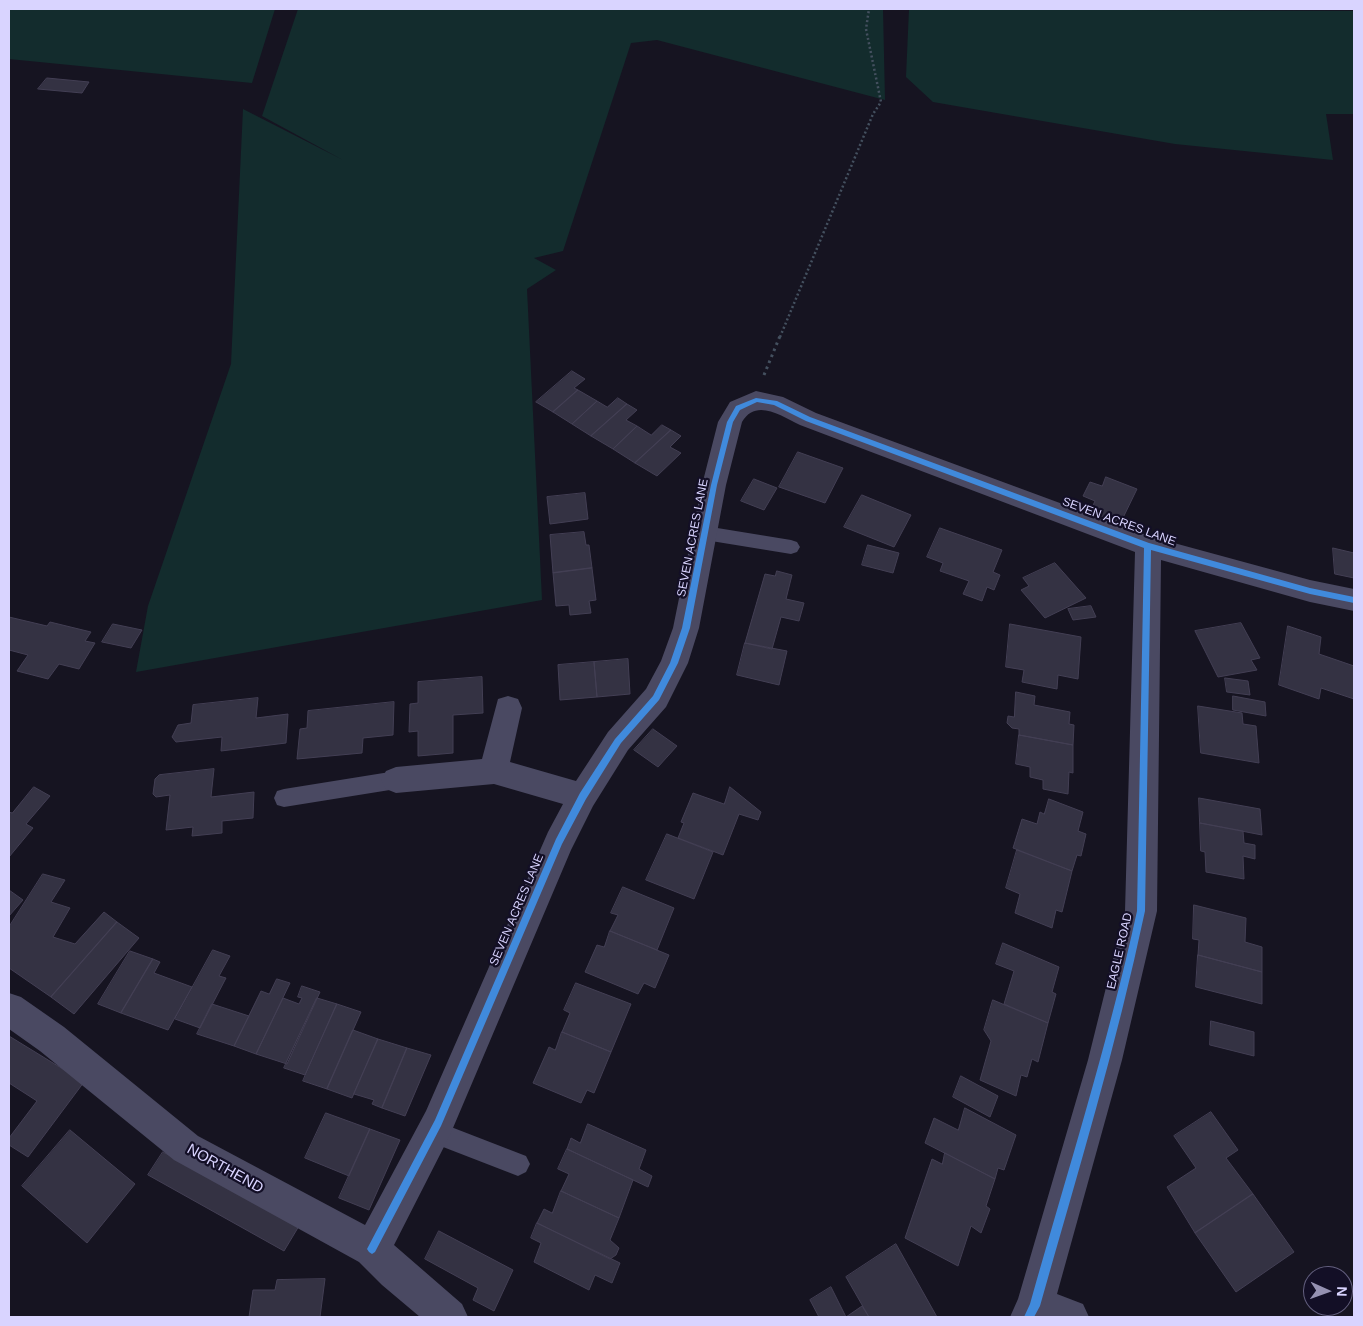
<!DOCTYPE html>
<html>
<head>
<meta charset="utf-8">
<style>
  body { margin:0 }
  #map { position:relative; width:1363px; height:1326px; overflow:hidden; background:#161421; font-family:Helvetica,sans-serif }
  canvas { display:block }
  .frame { position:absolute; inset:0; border:10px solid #d9d4ff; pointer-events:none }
  .north { position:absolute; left:1303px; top:1266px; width:50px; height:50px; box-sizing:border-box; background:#130f26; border:1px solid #625e7d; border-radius:50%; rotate:92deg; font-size:14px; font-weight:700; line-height:20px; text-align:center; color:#d9d4ff }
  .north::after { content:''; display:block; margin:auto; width:18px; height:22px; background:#9591b1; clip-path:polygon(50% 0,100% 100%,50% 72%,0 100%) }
</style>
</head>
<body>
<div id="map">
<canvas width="1363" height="1326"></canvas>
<div class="frame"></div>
<div class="north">N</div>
</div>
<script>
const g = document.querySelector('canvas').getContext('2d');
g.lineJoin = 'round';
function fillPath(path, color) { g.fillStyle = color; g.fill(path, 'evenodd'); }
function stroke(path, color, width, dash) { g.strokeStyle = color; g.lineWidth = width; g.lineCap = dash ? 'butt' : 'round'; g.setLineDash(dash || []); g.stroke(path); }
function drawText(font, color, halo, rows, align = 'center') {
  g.font = font + ' Helvetica,sans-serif'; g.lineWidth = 4.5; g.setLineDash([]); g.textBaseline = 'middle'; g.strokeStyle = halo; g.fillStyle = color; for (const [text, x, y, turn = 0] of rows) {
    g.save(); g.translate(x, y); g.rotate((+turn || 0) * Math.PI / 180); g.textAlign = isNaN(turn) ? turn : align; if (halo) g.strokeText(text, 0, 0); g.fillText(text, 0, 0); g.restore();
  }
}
const green = new Path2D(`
  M9 9H275L252 83 9 59Z
  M298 9H883L885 100 657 40 631 43 563 251 534 258 556 270 527 289 542 600 136 672 148 606 231 364 243 109 343 160 262 116Z
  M909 9 1354 11V114H1326L1333 160 1175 144 933 102 906 77Z`);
const building = new Path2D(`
  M47 78 89 82 82 93 38 89Z
  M572 371 585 379 574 388 578 390 553 412 536 402Z
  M578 390 597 401 572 424 553 412Z
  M618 398 627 404 591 436 572 424 597 401 607 407Z
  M627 404 637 410 626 420 637 426 613 449 591 436Z
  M662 425 671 430 635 463 613 449 637 426 651 435Z
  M671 430 681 436 670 447 681 453 657 476 635 463Z
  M798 452 843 468 825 503 779 487Z
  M1106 477 1137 489 1120 524 1090 512 1095 501 1083 496 1090 482 1102 486Z
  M754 479 777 488 764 510 741 501Z
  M585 493 588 519 550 524 547 497Z
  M862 495 911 515 894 547 844 527Z
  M940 528 1002 550 993 572 1000 575 994 590 987 587 982 601 963 594 969 581 940 571 943 563 927 557Z
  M584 532 586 545H589L592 568 553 573 550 535Z
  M868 545 899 553 893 573 862 565Z
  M1333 548 1354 553V578L1335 574Z
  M1055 563 1086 598 1045 618 1021 590 1029 586 1023 578Z
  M592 568 596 600 589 601 591 613 570 615 569 605 556 606 553 573Z
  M777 571 792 575 786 599 804 603 799 621 781 617 772 649 745 643 765 574 775 576Z
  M1091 606 1096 617 1073 620 1068 609Z
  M9 617 47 626 50 622 91 632 85 641 95 643 79 669 59 664 48 679 17 671 28 655 9 650Z
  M1241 623 1260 658 1251 660 1257 670 1218 677 1195 631Z
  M113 624 142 630 131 648 102 642Z
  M1010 624 1081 637 1078 679 1058 675 1057 689 1022 682 1024 670 1006 667Z
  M1288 626 1321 637 1319 654 1354 666V699L1321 688 1319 699 1279 685Z
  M745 643 787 651 779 685 737 675Z
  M628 659 630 694 597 697 594 662Z
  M594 662 597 697 560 700 558 665Z
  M482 677 483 713 453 715V753L418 756V731L409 732 410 704 418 703V682Z
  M1225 678 1248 681 1250 695 1227 692Z
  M1016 692 1035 696 1034 705 1070 712 1069 724 1074 725 1073 745 1019 735V729L1012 728 1007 723 1008 716 1014 717Z
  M1233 696 1265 702 1266 716 1233 710Z
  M258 698 256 718 288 714 286 743 221 751 222 737 176 742 172 737 178 725 191 723 193 705Z
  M394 702 393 735 363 738 362 753 297 759 300 729 307 728 308 711Z
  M1198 706 1242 713 1243 724 1256 726 1259 763 1201 753Z
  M653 729 677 746 658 767 634 750Z
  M1019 735 1073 745V773L1069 772 1068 794 1043 789V780L1030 777V767L1016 764Z
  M214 769 211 797 254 792 253 818 222 821V833L192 836 193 827 166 830 170 795 156 797 153 794 155 779 159 775Z
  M34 787 50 796 26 824 33 828 9 857V812L12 813Z
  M730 787 761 812 758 820 739 814 723 855 678 838 684 823 681 822 693 793 724 804Z
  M1199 798 1260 809 1262 835 1200 823Z
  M1049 799 1083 812 1078 831 1086 834 1081 856 1077 855 1072 871 1013 848 1022 819 1037 824 1040 812 1044 814Z
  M1200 823 1243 831 1244 843 1255 845V859L1243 856 1244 879 1206 872 1205 852 1201 851Z
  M667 834 713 852 694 899 646 880Z
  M1017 850 1072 871 1062 912 1056 910 1052 928 1015 913 1020 894 1006 888Z
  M43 874 65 880 51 902 70 908 53 937 75 944 104 912 117 922 51 997 9 968V927Z
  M623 887 674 908 657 950 610 931 618 915 611 913Z
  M9 890 23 900 9 916Z
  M1194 905 1246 918 1245 942 1262 947V972L1198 955 1199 940 1193 939Z
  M117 922 139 938 74 1014 51 997Z
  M610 931 669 955 655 988 644 983 638 994 585 972 597 945 604 947Z
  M1003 943 1059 967 1052 992 1056 994 1048 1023 1004 1004 1014 971 996 964Z
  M213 950 230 956 219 976 226 978 200 1028 175 1019Z
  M130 951 153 959 121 1013 98 1004Z
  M1198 955 1262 972V1004L1196 987Z
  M153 959 160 962 154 973 192 987 168 1030 121 1013Z
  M277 979 290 983 256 1054 234 1046 261 991 269 994Z
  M576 983 631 1004 611 1052 562 1032 570 1013 564 1010Z
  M302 986 320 992 287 1064 256 1054 283 998 299 1004 302 998 298 997Z
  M317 998 337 1004 305 1075 284 1068Z
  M993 1000 1048 1023 1038 1062 1032 1059 1027 1077 1021 1075 1016 1096 980 1080 991 1041 984 1030Z
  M212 1004 249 1016 234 1046 197 1034Z
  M337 1004 361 1012 327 1089 303 1081Z
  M1211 1021 1254 1032V1056L1210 1045Z
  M353 1030 378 1039 352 1098 327 1089Z
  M562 1032 611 1052 594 1093 587 1090 581 1103 533 1083 549 1047 555 1050Z
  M9 1036 84 1082 28 1157 9 1145V1138L37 1101 9 1083Z
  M378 1039 407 1048 382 1108 372 1104 374 1100 354 1094Z
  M407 1048 431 1055 405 1116 382 1108Z
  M961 1076 998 1096 990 1117 953 1097Z
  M965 1108 1016 1135 1004 1170 998 1168 995 1179 925 1143 934 1118 958 1130Z
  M1211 1112 1238 1150 1226 1158 1253 1194 1195 1233 1167 1187 1196 1168 1174 1136Z
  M326 1113 370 1129 349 1176 305 1158Z
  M588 1124 646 1150 639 1169 652 1176 648 1187 567 1149 571 1138 580 1143Z
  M370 1129 400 1140 369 1210 339 1198Z
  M70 1130 135 1184 87 1243 22 1186Z
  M567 1149 633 1180 619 1218 561 1191 569 1174 558 1169Z
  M163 1152 299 1226 284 1251 148 1175Z
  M945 1153 995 1179 986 1206 990 1209 981 1233 971 1226 958 1266 905 1238 932 1159 942 1164Z
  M561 1191 619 1218 610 1240 619 1248 616 1255 610 1259 537 1223 544 1209 552 1213Z
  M1253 1194 1294 1252 1236 1292 1195 1233Z
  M537 1223 620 1263 612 1283 595 1275 589 1290 534 1262 541 1243 531 1238Z
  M439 1231 513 1270 494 1311 473 1300 478 1288 425 1259Z
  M896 1244 937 1317H869L846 1277Z
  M325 1279 320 1317H249L253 1290H275L277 1280Z
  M831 1287 846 1317 862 1306 869 1317H819L810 1300Z`);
const pathFar1 = new Path2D(`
  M780 337 873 114 881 102 866 29 869 9`);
const path = new Path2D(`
  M764 375 780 336`);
const service = new Path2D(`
  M705 526 791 540 797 542 800 547 797 552 791 554 705 540 699 538 696 533 699 528Z
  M396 771 403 774 406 780 403 786 396 789 284 807 277 805 274 798 277 791 284 789Z
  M433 1120 526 1156 530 1164 526 1172 518 1176 425 1140 421 1132 425 1124Z`);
const minor = new Path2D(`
  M756 391 783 397 816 413 1152 537 1310 580 1354 589V611L1310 602 1161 560 1157 911 1122 1060 1057 1294 1083 1304 1089 1317H1010L1018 1299 1088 1060 1125 911 1135 552 800 425C781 416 756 398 742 422L726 485 699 628 688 663 666 707 628 750 593 806 571 850 450 1135 394 1245 462 1304 468 1317H420L382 1285 359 1262 174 1160 40 1051 9 1029V993L21 997 64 1027 198 1136 365 1225 426 1111 548 832 563 804 494 784 396 793 386 789 381 780 386 771 396 767 482 759 498 699 508 696 518 699 522 708 510 762 576 781 608 732 646 689 661 661 673 628 702 485 718 422 730 402Z`);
const cycleway = new Path2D(`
  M756 398 777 401 810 417 1149 543 1310 588 1354 597V603L1310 594 1151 550 1145 911C1117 1044 1077 1175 1040 1306L1034 1317H1024L1030 1304C1067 1173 1108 1044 1137 911L1144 548 806 421 774 405 757 402 740 410 733 422 717 485 690 628 678 663 659 700 621 743 586 799 562 844 441 1126 375 1252 372 1254 369 1252 367 1249 435 1120 556 839 580 793 615 739 653 696 670 663 682 628 711 485 727 422 736 406Z`);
const streetNames = [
  ["SEVEN ACRES LANE",1119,522,20],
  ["SEVEN ACRES LANE",693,538,-79],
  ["SEVEN ACRES LANE",517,910,-67],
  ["EAGLE ROAD",1120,951,-77]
];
const nearStreetnames = [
  ["NORTHEND",225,1169,29]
];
fillPath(green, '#132c2d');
fillPath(building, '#343243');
stroke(building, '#433f54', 1);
stroke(pathFar1, '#44505f', 2.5, [2, 2.5]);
stroke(path, '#44505f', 3, [2.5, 4]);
fillPath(service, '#4a4962');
fillPath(minor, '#4a4962');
fillPath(cycleway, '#408adc');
drawText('12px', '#d9d4ff', '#130f26', streetNames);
drawText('15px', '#d9d4ff', '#130f26', nearStreetnames);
</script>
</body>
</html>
